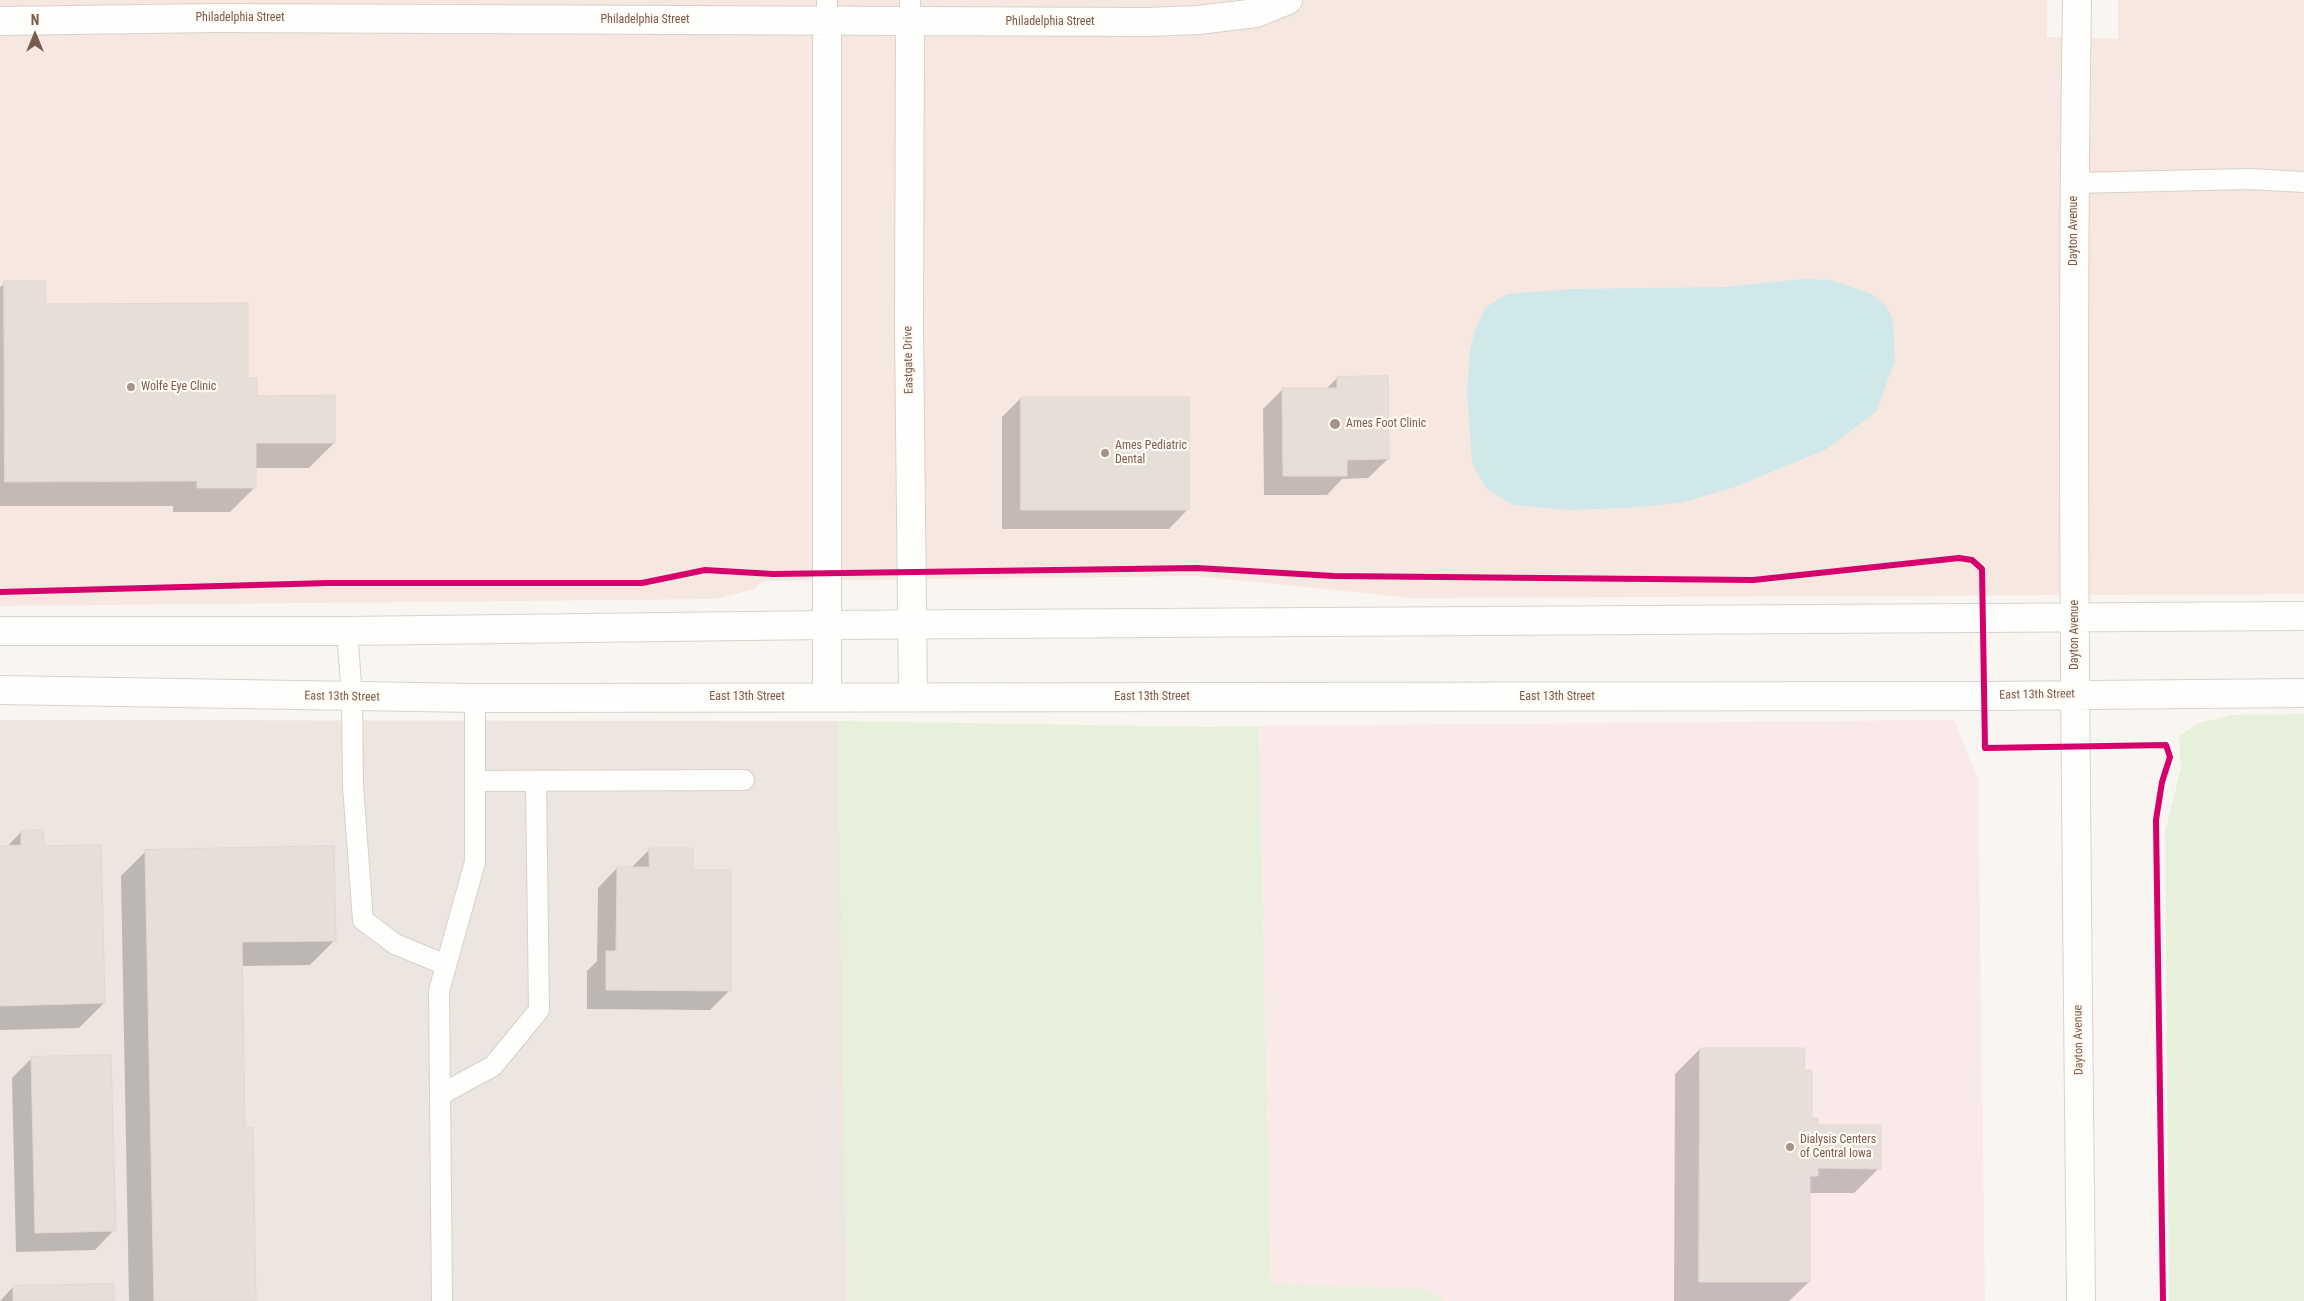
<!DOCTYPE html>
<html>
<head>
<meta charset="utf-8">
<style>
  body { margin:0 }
  #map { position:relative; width:2304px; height:1301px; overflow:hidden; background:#f9f5f0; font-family:"Roboto Condensed",sans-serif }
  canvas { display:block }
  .north { position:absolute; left:10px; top:10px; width:50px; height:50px; -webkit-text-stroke:4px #fffaf3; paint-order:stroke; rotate:0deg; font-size:14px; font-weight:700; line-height:20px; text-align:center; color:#7a5c4d }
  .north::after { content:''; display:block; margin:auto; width:18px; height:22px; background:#7a5c4d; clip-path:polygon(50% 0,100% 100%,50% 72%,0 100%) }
</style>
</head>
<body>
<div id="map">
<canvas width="2304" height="1301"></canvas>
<div class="north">N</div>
</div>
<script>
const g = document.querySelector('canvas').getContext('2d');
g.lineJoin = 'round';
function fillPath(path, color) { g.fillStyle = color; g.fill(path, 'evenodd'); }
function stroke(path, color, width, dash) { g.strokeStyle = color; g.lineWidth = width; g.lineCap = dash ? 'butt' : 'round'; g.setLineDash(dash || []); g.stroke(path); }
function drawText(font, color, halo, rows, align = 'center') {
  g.font = font + ' "Roboto Condensed",sans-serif'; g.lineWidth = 4.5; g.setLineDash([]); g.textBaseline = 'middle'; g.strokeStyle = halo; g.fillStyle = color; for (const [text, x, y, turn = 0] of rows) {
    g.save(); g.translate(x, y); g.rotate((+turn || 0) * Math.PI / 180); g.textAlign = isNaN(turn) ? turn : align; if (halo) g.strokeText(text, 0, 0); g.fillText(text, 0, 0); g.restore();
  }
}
const commercial = new Path2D(`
  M0 0H2047V37L2118 39V0H2304V594L1412 598 1196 576 763 581 754 589 716 599 0 606Z`);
const industrial = new Path2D(`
  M0 720 838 721 847 1301H0Z`);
const medical = new Path2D(`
  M1954 720 1978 779 1985 1301H1445L1425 1289 1271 1284 1259 726Z`);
const green = new Path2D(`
  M2304 714V1301H2169L2165 832 2181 767 2179 736 2199 723 2232 715Z
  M838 721 1211 727 1259 726 1271 1284 1425 1289 1445 1301H847Z`);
const water = new Path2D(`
  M1802 279 1831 280 1872 294 1886 306 1893 319 1895 361 1876 412 1825 450 1732 488 1680 503 1627 508 1569 510 1512 505 1485 487 1472 463 1467 392 1470 350 1475 330 1485 308 1507 294 1571 289 1726 287Z`);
const shadow = new Path2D(`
  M5 283 45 305 247 379 256 397 334 443 309 468H255V487L230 512H173V506H0V287Z
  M1337 378 1388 459 1368 478 1342 479 1327 495H1264L1263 409 1282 390 1326 389Z
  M1021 398 1188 509 1169 529H1002V417Z
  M21 832 43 848 104 1003 79 1028 0 1030V847H7Z
  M650 849 692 871 730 990 710 1010 587 1009V971L597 961 598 888 617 868H631Z
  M146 851 335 940 310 965 241 966 243 1129 254 1301H129L121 876Z
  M1700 1049 1803 1071 1811 1119 1817 1126 1879 1168 1854 1193H1809V1282L1789 1301H1674L1675 1074Z
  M32 1058 114 1230 95 1250 16 1252 12 1078Z
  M13 1287 113 1301H0Z`);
const building = new Path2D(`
  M4 281H46V304L248 303V378H257V396L335 395V443H256V488H197V481L5 482Z
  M1388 376 1389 459 1347 460V476H1283L1282 388H1337V377Z
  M1021 397H1189V510H1021Z
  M43 830 44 846 101 845 105 1003 0 1006V846L21 845V831Z
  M334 846 336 941 242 942 245 1128 253 1127 256 1301H154L145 850Z
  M649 848H693V870H731V991L606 990V951H616L617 867H649Z
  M1700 1048H1805L1804 1070H1812V1118H1818V1125H1881V1169L1818 1168V1176H1810V1282H1699Z
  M111 1055 116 1231 35 1233 31 1057Z
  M114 1284V1301H13V1286Z`);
const lane = new Path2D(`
  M827 0V22
  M910 0V22
  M2074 183 2249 179 2304 182
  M347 631 352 697 353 786 363 920 395 944 446 965
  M475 781 744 780
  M440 1095 493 1066 539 1010 536 782
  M442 1301 439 991 475 862V698`);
const street = new Path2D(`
  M0 21 215 18 1146 22 1198 20 1256 13 1288 0
  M827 22V696
  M910 22 909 331 913 697`);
const secondary = new Path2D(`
  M2077 0C2070 434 2077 867 2081 1301
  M0 631H347L826 625 2304 616
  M0 690 475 698 1984 696 2304 693`);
const cycleway = new Path2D(`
  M0 592 329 583H642L705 570 773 574 1197 568 1334 576 1753 580 1959 558 1972 560 1982 569 1985 748 2166 745 2170 757 2162 782 2156 820 2163 1301`);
const markers = [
  [131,387,5,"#a69286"],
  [1335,424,6,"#a69286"],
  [1105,453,5,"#a69286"],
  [1790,1147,5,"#a69286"]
];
const streetNames = [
  ["Philadelphia Street",240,18],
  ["Philadelphia Street",645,20],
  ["Philadelphia Street",1050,22],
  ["Dayton Avenue",2074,231,-90],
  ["Eastgate Drive",909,360,-91],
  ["Dayton Avenue",2075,635,-90],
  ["East 13th Street",2037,695,-1],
  ["East 13th Street",342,697,1],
  ["East 13th Street",747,697],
  ["East 13th Street",1152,697],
  ["East 13th Street",1557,697],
  ["Dayton Avenue",2079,1040,-91]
];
const poiNames = [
  ["Wolfe Eye Clinic",141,387],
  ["Ames Foot Clinic",1346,424],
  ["Ames Pediatric",1115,446],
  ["Dental",1115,460],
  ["Dialysis Centers",1800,1140],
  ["of Central Iowa",1800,1154]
];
fillPath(commercial, '#f6e8e1');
fillPath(industrial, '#ede5e0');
fillPath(medical, '#fae9e9');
fillPath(green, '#e7f0db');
fillPath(water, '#d0e8ea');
fillPath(shadow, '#0003');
fillPath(building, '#e6ded7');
stroke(building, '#e2d8d2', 1);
stroke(lane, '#d7d1cb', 22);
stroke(street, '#d7d1cb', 30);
stroke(secondary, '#d9d2cb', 30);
stroke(lane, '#fefefd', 20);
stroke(street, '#fefefd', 28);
stroke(secondary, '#fefefd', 28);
stroke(cycleway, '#d6006c', 6);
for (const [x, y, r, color] of markers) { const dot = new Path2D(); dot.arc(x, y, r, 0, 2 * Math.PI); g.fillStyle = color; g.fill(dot); stroke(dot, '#fffaf3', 2); }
drawText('12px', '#7a5c4d', '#fffaf3', streetNames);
drawText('12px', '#7a5c4d', '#fffaf3', poiNames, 'left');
</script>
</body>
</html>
